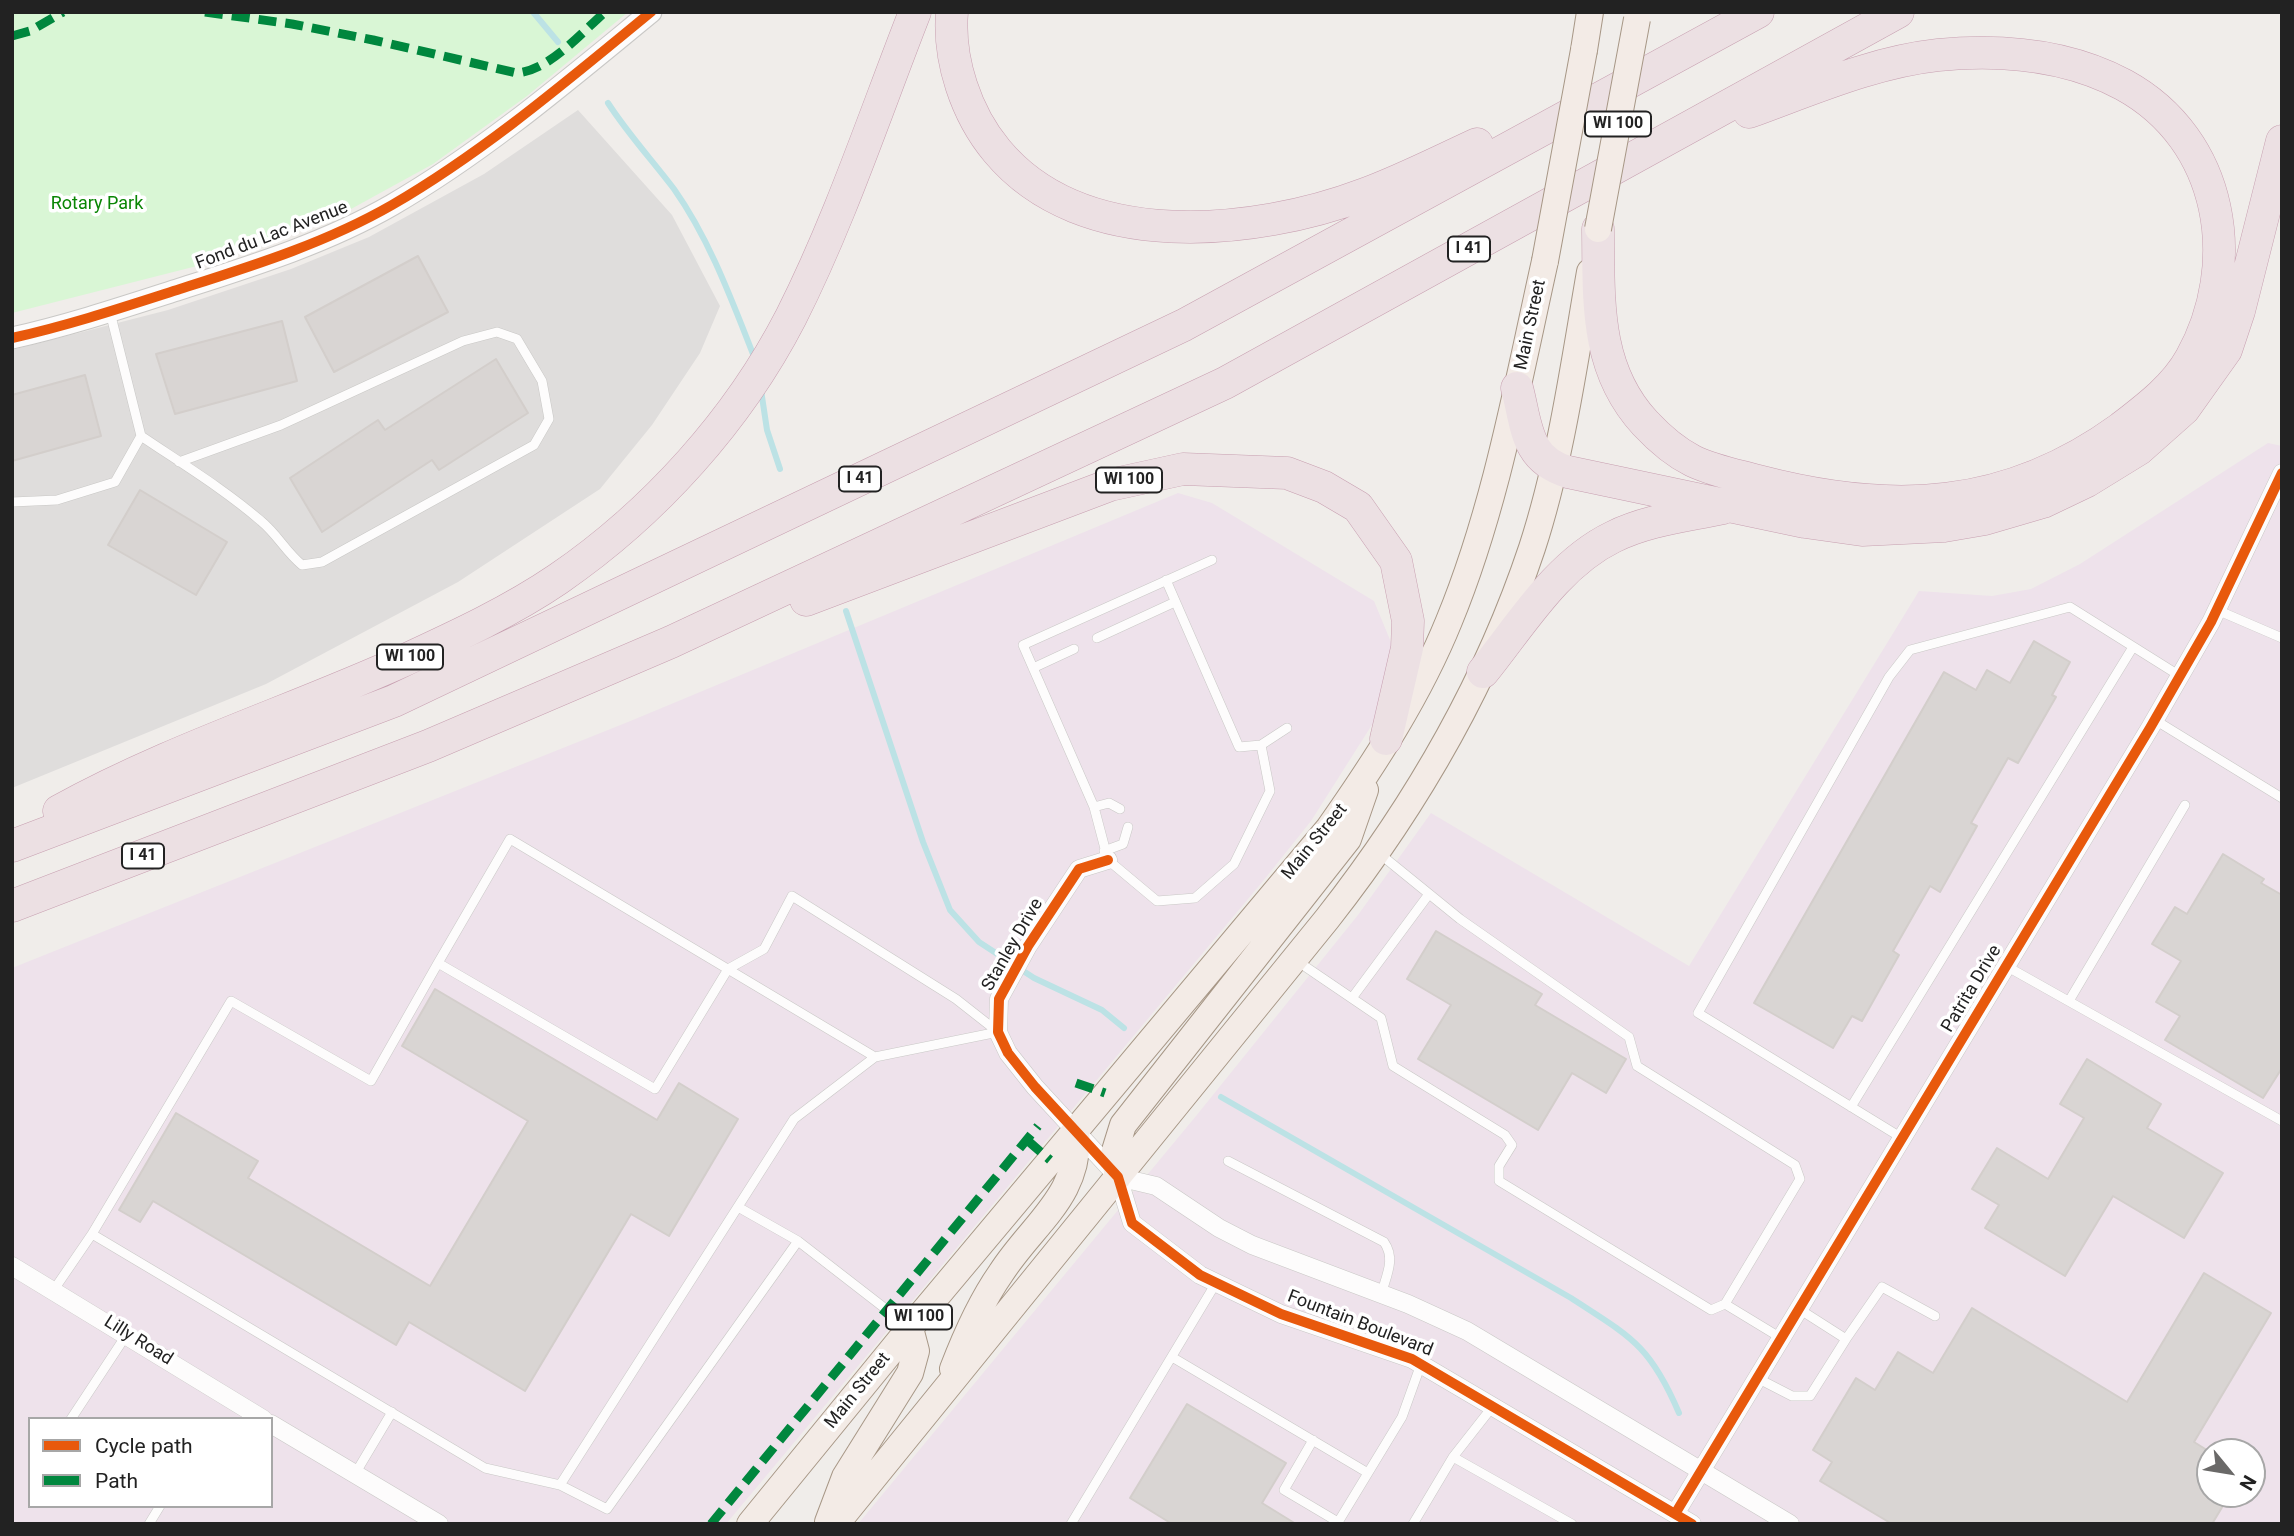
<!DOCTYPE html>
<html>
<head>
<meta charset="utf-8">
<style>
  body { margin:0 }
  #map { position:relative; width:2294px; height:1536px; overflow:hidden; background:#f0edea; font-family:Roboto,sans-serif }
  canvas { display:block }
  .frame { position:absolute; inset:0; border:14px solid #222; pointer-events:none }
  .legend { position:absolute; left:28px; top:1417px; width:245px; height:91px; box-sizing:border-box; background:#fff; border:2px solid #a7a7a7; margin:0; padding:9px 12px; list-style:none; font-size:21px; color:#222 }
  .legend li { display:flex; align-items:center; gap:14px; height:35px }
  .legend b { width:35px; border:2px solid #a7a7a7 }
  .north { position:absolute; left:2196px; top:1438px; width:70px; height:70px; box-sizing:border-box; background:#fff; border:2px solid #a7a7a7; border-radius:50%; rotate:120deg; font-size:19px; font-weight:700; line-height:28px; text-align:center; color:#222 }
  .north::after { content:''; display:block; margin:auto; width:24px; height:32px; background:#6a6968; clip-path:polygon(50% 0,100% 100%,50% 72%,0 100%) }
</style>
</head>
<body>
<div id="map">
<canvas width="2294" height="1536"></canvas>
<div class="frame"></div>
<ul class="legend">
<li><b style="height:9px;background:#e8590c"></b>Cycle path</li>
<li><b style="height:9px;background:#00873e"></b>Path</li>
</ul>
<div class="north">N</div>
</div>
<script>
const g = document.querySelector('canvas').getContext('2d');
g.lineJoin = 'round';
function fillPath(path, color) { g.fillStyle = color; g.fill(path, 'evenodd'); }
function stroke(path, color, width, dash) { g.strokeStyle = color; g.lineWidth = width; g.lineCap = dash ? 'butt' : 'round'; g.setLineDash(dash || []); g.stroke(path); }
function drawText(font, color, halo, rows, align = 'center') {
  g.font = font + ' Roboto,sans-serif'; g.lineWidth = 7; g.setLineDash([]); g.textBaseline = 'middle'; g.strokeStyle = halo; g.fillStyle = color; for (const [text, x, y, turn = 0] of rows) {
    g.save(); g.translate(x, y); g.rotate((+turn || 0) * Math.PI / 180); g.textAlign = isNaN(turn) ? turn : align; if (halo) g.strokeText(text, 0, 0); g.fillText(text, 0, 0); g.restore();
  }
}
const residential = new Path2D(`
  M578 110 672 215 720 306 700 353 652 425 600 489 458 582 266 684 12 788V350L168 310 291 269 369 237 484 174Z`);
const industrial = new Path2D(`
  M2268 443 2282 446V1524H858L1196 1116 1358 915 1431 813 1689 966 1919 591 1992 596 2031 589 2080 564ZM2210 1452H2252V1494H2210Z
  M1178 493 1212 503 1374 601 1395 652 1382 709 1311 821 1263 881 726 1524H12V968L628 722ZM30 1419H271V1506H30Z`);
const park = new Path2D(`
  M12 12H628L527 96 433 164 331 220 193 267 12 313Z`);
const stream = new Path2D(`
  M533 12 558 42
  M608 103C628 134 652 160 674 189 710 240 732 301 755 359
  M761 390 767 430 780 469
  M846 611 923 842 950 910 979 942 1034 978 1102 1010 1124 1028
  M1221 1097 1571 1298C1631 1337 1650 1345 1679 1413`);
const building = new Path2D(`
  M418 256 448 312 334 372 305 317Z
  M282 321 297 381 175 414 156 354Z
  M496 359 528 413 439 470 432 460 322 532 290 478 378 420 385 430Z
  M85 375 101 436 12 461V395Z
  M140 490 227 542 196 595 108 545Z
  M2034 641 2070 662 2052 695 2056 697 2018 763 2008 758 1971 823 1977 826 1940 892 1930 886 1893 951 1899 955 1862 1021 1852 1016 1833 1048 1754 1003 1944 672 1976 690 1987 670 2010 683Z
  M2223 854 2264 879 2261 883 2282 895V1068L2263 1098 2165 1040 2180 1016 2156 1002 2181 961 2152 944 2175 907 2187 914Z
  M1436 931 1542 994 1535 1005 1626 1059 1606 1093 1572 1073 1538 1130 1418 1059 1451 1005 1407 979Z
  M435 989 657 1120 679 1083 738 1119 669 1236 631 1214 525 1391 409 1322 396 1345 153 1201 140 1222 119 1210 176 1113 258 1161 248 1178 430 1286 528 1121 402 1046Z
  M2087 1059 2161 1104 2147 1128 2223 1173 2184 1238 2113 1196 2065 1276 1985 1228 1999 1205 1972 1189 1997 1148 2048 1179 2084 1118 2060 1104Z
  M2204 1273 2271 1313 2194 1442 2210 1452V1494H2230L2212 1524H1892L1820 1481 1832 1462 1813 1450 1856 1378 1875 1390 1898 1352 1933 1373 1972 1308 2127 1402Z
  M1187 1404 1286 1463 1262 1503 1296 1524H1172L1130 1498Z`);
const service = new Path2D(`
  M110 312 141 436C181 463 224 489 261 521 277 534 286 552 302 565L322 562 534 445 549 419 542 381 517 339 497 332 463 341 281 425 179 462
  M12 502 57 500 115 482 141 436
  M1212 560 1023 645 1094 807 1108 860 1157 901 1195 898 1234 864 1270 791 1261 745 1287 728
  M1166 580 1239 747 1261 745
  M2217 610 2282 638
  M1097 638 1175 602
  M1033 668 1074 649
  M2155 720 2282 798
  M1094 807 1109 803 1120 809
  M1104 851 1123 844 1128 827
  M1297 961 1381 1018 1393 1066 1505 1135 1512 1145 1499 1166V1181L1711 1310 1725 1304 1800 1179 1795 1165 1637 1066 1629 1037 1460 919 1380 854
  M438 963 371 1081 231 1001 92 1234 485 1468 560 1485
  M2006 966 2282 1121
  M1352 998 1429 894
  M2069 1001 2185 805
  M998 1032 956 999 792 896 764 949 728 969 655 1089 438 963 510 839 875 1057 998 1032
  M875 1057 794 1119 560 1485 607 1509 798 1241 909 1327
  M1851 1107 2133 647
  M1902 1138 1698 1013 1889 677 1910 650 2070 607 2180 676
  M1228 1161 1384 1242C1396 1259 1386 1276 1381 1295
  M738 1207 798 1241
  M53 1291 92 1234
  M1725 1304 1781 1338
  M1846 1339 1882 1287 1935 1316
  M1172 1357 1368 1473
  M1757 1378 1792 1396H1810L1846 1339 1799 1309
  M71 1419 127 1334
  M1313 1440 1284 1490 1338 1522
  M1453 1457 1572 1524
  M355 1474 392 1412
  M149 1524 160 1506
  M1071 1524 1216 1283
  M1337 1524 1402 1417 1421 1364
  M1413 1524 1453 1457 1493 1406`);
const minor = new Path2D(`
  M1108 860 1079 869 1028 946 999 999 998 1032 1008 1053 1035 1087 1118 1177 1132 1223 1200 1275 1281 1314 1412 1359 1692 1524
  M1118 1177 1156 1186 1219 1228 1252 1245 1408 1304 1467 1331 1790 1524
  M12 1266 263 1419
  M271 1424 439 1524
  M1675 1514 2150 728 2211 622 2282 473`);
const tertiary = new Path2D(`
  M12 338C70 325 124 307 180 289 252 266 326 243 392 205 485 151 568 80 651 12`);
const primary = new Path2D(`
  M1584 50 1590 12
  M1118 1177 1114 1154 1123 1125 1348 839 1365 790
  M953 1369C966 1335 980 1303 1001 1273 1033 1223 1082 1195 1076 1130
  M828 1522 845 1477 910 1373 916 1351 910 1328
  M750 1524 910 1328 1329 828C1374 764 1419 695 1449 621 1496 507 1518 382 1545 261
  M836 1524 1327 919C1415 807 1487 683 1532 548 1561 459 1574 364 1590 272`);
const motorway = new Path2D(`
  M952 12C948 60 966 114 997 151 1082 253 1254 236 1365 194 1403 180 1440 161 1477 144
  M1598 229C1599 299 1594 368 1645 423 1659 438 1675 452 1693 461 1714 471 1736 475 1758 481 1892 516 2007 511 2121 428 2147 408 2175 387 2191 358 2243 264 2224 140 2124 85 2068 55 2001 49 1938 55 1873 62 1810 90 1749 112
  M1517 388C1527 426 1525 459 1568 472L1805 522 1862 530 1944 526 1985 519 2043 502 2087 481 2139 449 2184 409 2226 350 2239 311 2282 141
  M806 600 1110 485 1183 469 1287 473 1324 487 1358 507 1396 561 1408 621 1407 648 1386 739
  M1483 672C1521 625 1557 564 1613 537 1647 520 1686 516 1723 508
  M59 811C169 750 290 712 405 660 457 636 511 611 558 579 654 513 738 420 791 317 840 220 875 114 915 12
  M12 846 394 701 1184 325 1758 12
  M12 906 428 746 671 642 1225 383 1898 12`);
const primaryBridge = new Path2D(`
  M1598 229 1637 19
  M1545 261 1584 50`);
const quiet = new Path2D(`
  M205 12 292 24 373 40 517 73C550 70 581 33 605 12
  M12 36 30 31 63 12
  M1076 1083 1105 1093
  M1027 1140 1050 1160
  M711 1524 1038 1126`);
const cycleway = new Path2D(`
  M12 338C70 325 124 307 180 289 252 266 326 243 392 205 485 151 568 80 651 12
  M1108 860 1079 869 1028 946 999 999 998 1032 1008 1053 1035 1087 1118 1177 1132 1223 1200 1275 1281 1314 1412 1359 1692 1524
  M1675 1514 2150 728 2211 622 2282 473`);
const shields = [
  [1618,124,66],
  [1469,249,42],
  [860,479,42],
  [1129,480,66],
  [410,657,66],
  [143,856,42],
  [919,1317,66]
];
const shieldNames = [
  ["WI 100",1618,124],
  ["I 41",1469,249],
  ["I 41",860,479],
  ["WI 100",1129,480],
  ["WI 100",410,657],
  ["I 41",143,856],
  ["WI 100",919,1317]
];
const parkNames = [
  ["Rotary Park",97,204]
];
const streetNames = [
  ["Fond du Lac Avenue",272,236,-21],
  ["Main Street",1531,325,-78],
  ["Main Street",1315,842,-51],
  ["Stanley Drive",1013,945,-60],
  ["Patrita Drive",1972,989,-59],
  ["Fountain Boulevard",1360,1324,21],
  ["Lilly Road",138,1341,32],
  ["Main Street",858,1391,-51]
];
fillPath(residential, '#dfdddc');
fillPath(industrial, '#eee2eb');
fillPath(park, '#d9f6d5');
stroke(stream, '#bce2e5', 6);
fillPath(building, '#d9d5d3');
stroke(building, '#d3cecb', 2);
stroke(service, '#c9c8c6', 10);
stroke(minor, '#c9c8c6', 19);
stroke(tertiary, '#c9c8c6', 23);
stroke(primary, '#a79786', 28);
stroke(motorway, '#c79fb0', 33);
stroke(service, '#fdfcfc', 9);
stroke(minor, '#fdfcfc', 18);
stroke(tertiary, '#fdfcfc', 21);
stroke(primary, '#f3ebe6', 26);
stroke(motorway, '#ece0e3', 32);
stroke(primaryBridge, '#a79786', 28, []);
stroke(primaryBridge, '#f3ebe6', 26);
stroke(quiet, '#00873e', 9, [18, 9]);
stroke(cycleway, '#e8590c', 10);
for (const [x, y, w] of shields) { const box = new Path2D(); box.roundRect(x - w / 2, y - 12.5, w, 25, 5); g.fillStyle = '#fff'; g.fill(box); stroke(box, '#222', 2); }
drawText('bold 16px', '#222', null, shieldNames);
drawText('18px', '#0a8605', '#fff', parkNames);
drawText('18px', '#222', '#fff', streetNames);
</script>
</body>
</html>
